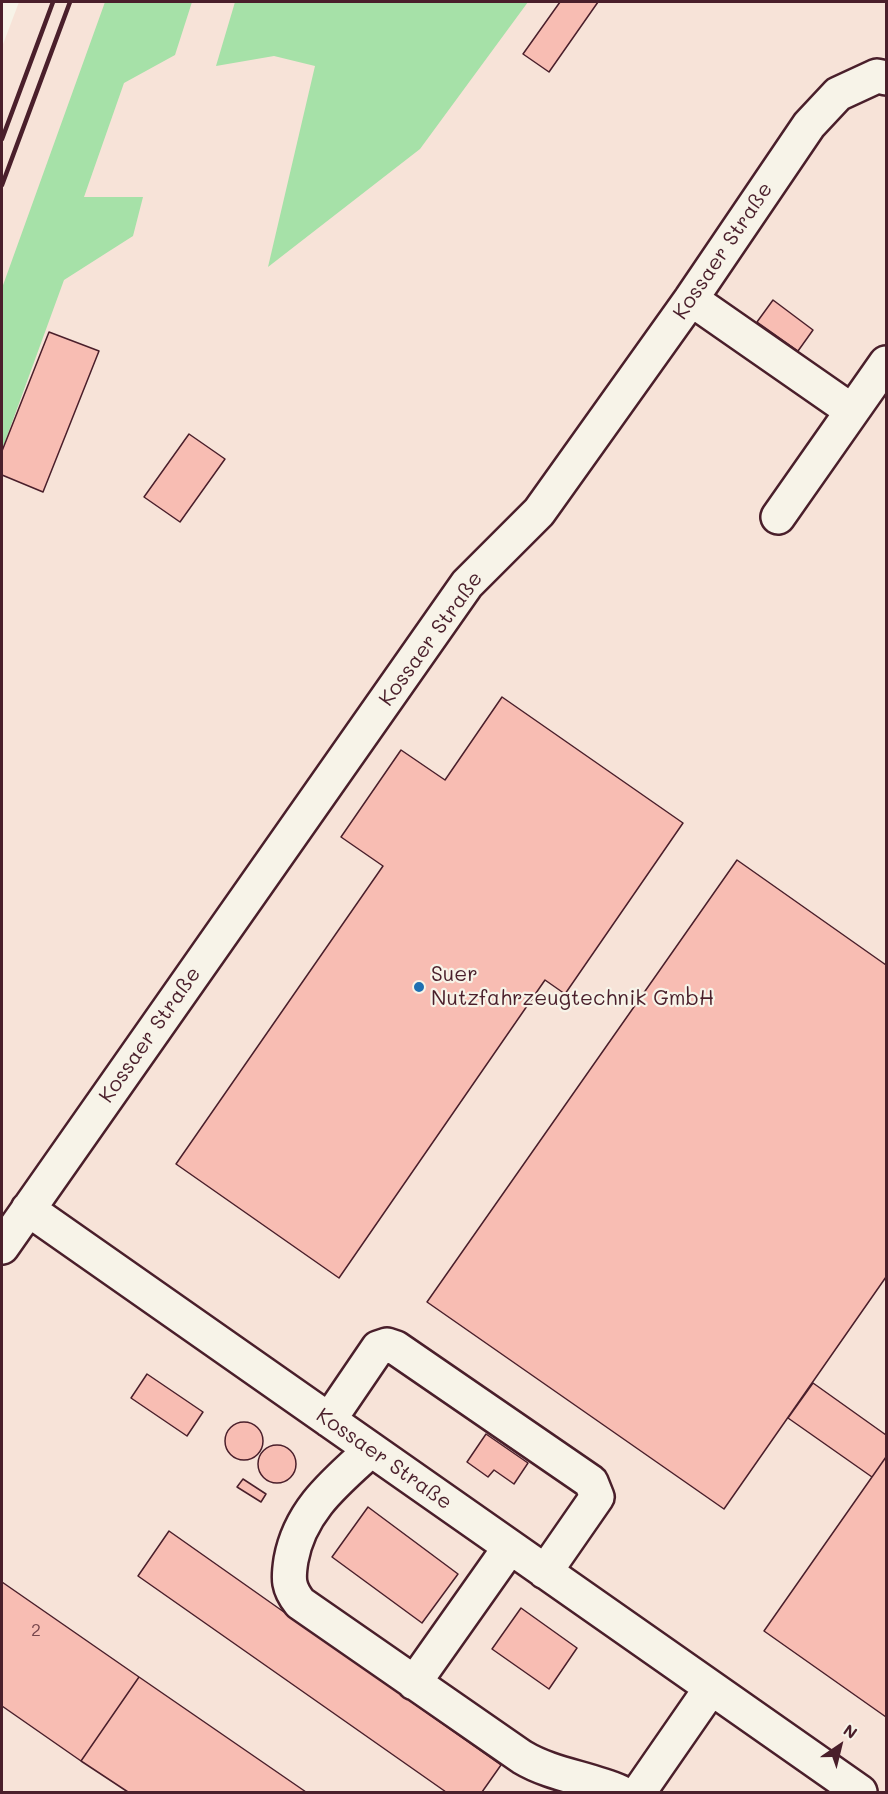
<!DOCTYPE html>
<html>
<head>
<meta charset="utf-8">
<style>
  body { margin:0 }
  #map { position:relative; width:888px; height:1794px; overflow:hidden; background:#f7f3e8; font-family:Mali,sans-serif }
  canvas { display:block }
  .frame { position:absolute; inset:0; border:3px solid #4a1f2b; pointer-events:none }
  .north { position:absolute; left:810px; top:1716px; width:60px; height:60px; -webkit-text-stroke:4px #f7f3e8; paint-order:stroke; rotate:35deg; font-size:16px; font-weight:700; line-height:24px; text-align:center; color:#4a1f2b }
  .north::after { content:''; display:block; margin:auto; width:21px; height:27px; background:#4a1f2b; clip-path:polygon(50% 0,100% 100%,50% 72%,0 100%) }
</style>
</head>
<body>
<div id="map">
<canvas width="888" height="1794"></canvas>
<div class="frame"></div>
<div class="north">N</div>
</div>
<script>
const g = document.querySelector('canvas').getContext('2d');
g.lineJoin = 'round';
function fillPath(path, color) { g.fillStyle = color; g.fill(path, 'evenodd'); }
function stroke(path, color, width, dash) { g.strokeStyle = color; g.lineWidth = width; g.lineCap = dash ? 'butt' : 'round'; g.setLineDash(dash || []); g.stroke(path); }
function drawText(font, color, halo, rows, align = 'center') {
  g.font = font + ' Mali,sans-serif'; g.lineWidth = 4.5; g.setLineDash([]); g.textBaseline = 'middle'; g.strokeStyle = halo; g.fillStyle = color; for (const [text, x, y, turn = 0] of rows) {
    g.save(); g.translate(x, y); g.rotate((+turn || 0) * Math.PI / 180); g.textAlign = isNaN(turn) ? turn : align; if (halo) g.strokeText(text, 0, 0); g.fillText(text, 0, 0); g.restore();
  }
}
const built = new Path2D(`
  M19 2H886V1792H2V47Z`);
const green = new Path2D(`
  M105 2H192L175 55 124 83 84 197H143L133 236 64 280 2 450V288Z
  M235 2H528L420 149 268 267 315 66 274 56 216 66Z`);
const building = new Path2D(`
  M560 2H598L549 72 523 54Z
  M773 300 813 330 798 351 757 322Z
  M49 332 99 351 43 492 2 475V451Z
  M189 434 225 459 180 522 144 497Z
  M502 697 683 823 565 994 545 980 339 1278 176 1164 383 866 341 837 401 750 445 780Z
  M737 860 886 965V1277L724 1509 427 1302Z
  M147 1374 203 1412 187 1436 131 1398Z
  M813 1383 886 1435V1457L872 1477 788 1418Z
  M225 1441a19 19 0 1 1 38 0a19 19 0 1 1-38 0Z
  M486 1434 528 1463 514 1484 494 1470 488 1477 467 1462Z
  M258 1464a19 19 0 1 1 38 0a19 19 0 1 1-38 0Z
  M886 1457V1717L764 1631Z
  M243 1479 266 1494 261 1502 237 1487Z
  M368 1507 458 1574 422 1623 332 1557Z
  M169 1531 501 1765 482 1792H446L138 1576Z
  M2 1582 139 1677 81 1761 2 1706Z
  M521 1608 577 1648 549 1689 492 1649Z
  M139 1677 306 1792H128L81 1761Z`);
const minor = new Path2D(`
  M691 299 852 411
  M778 517 886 363
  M28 1209 860 1792
  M2 1247 467 584 539 512 691 299 809 125 838 94 877 76 886 78
  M329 1420 378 1348 387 1345 396 1348 591 1482 597 1497 545 1572
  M371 1450C336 1482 300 1510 291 1560 288 1579 288 1588 300 1603L522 1757C552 1775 588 1778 620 1792
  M414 1683 510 1547
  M639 1792 711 1688`);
const rail = new Path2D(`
  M2 139 53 2
  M2 185 70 2`);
const markers = [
  [419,987,6,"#1f6fb2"]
];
const numberNames = [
  ["2",36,1630]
];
const streetNames = [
  ["Kossaer Straße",723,251,-56],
  ["Kossaer Straße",431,639,-54],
  ["Kossaer Straße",150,1035,-55],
  ["Kossaer Straße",384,1459,35]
];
const poiNames = [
  ["Suer",431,975],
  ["Nutzfahrzeugtechnik GmbH",431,999]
];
fillPath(built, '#f7e3d8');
fillPath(green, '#a6e1a8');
fillPath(building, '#f8bdb3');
stroke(building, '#4a1f2b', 1.5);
stroke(minor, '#4a1f2b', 38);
stroke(minor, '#f7f3e8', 33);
stroke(rail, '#4a1f2b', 4.5);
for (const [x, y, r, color] of markers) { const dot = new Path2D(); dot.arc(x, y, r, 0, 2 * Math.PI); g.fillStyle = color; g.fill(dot); stroke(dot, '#f7f3e8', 2); }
drawText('18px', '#76464d', null, numberNames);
drawText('21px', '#4a1f2b', '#f7f3e8', streetNames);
drawText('21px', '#4a1f2b', '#f7f3e8', poiNames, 'left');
</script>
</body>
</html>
